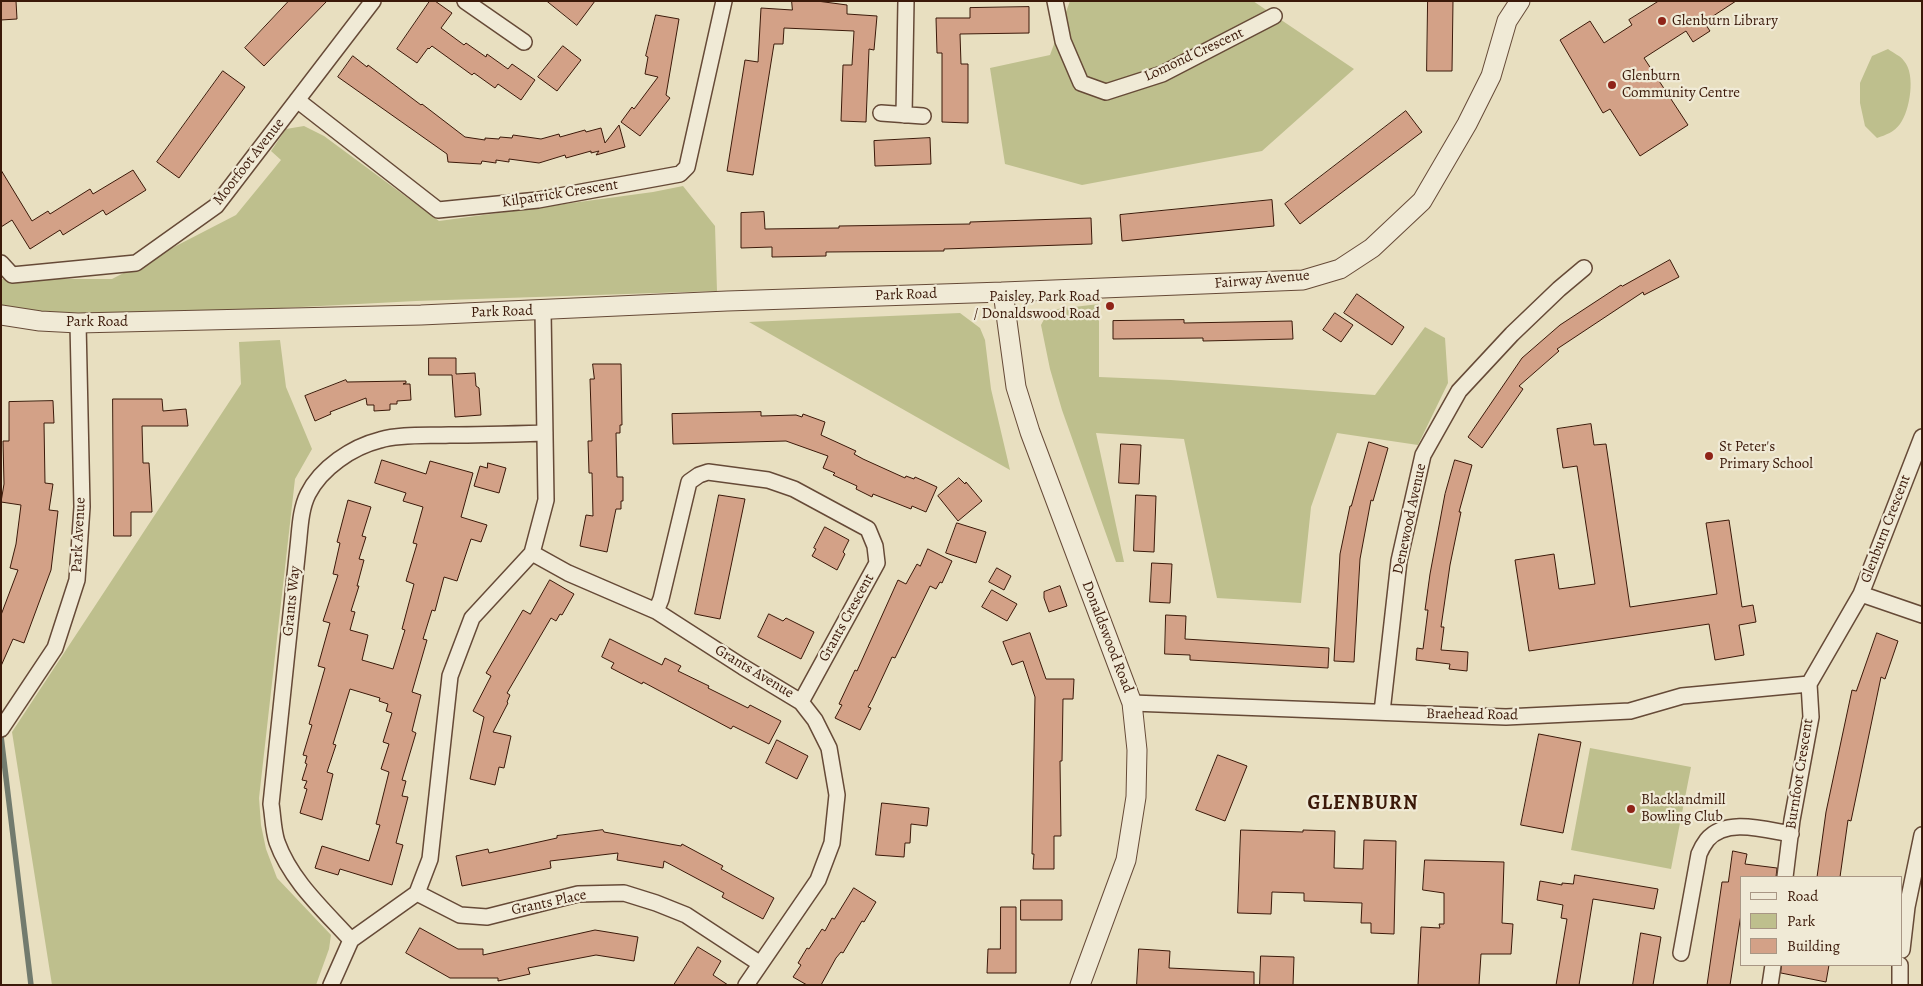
<!DOCTYPE html>
<html>
<head>
<meta charset="utf-8">
<style>
  body { margin:0 }
  #map { position:relative; width:1923px; height:986px; overflow:hidden; background:#e8dfc0; font-family:Alegreya,serif }
  canvas { display:block }
  .frame { position:absolute; inset:0; border:2px solid #3b1909; pointer-events:none }
  .legend { position:absolute; left:1740px; top:876px; width:162px; height:90px; box-sizing:border-box; background:#f0ead6; border:1px solid #a89684; margin:0; padding:6px 9px; list-style:none; font-size:15px; color:#3b1909 }
  .legend li { display:flex; align-items:center; gap:10px; height:25px }
  .legend b { width:25px; border:1px solid #a89684 }
</style>
</head>
<body>
<div id="map">
<canvas width="1923" height="986"></canvas>
<div class="frame"></div>
<ul class="legend">
<li><b style="height:6px;background:#f0ead6"></b>Road</li>
<li><b style="height:14px;background:#bebf8d"></b>Park</li>
<li><b style="height:14px;background:#d3a187"></b>Building</li>
</ul>
</div>
<script>
const g = document.querySelector('canvas').getContext('2d');
g.lineJoin = 'round';
function fillPath(path, color) { g.fillStyle = color; g.fill(path, 'evenodd'); }
function stroke(path, color, width, dash) { g.strokeStyle = color; g.lineWidth = width; g.lineCap = dash ? 'butt' : 'round'; g.setLineDash(dash || []); g.stroke(path); }
function drawText(font, color, halo, rows, align = 'center') {
  g.font = font + ' Alegreya,serif'; g.lineWidth = 4.5; g.setLineDash([]); g.textBaseline = 'middle'; g.strokeStyle = halo; g.fillStyle = color; for (const [text, x, y, turn = 0] of rows) {
    g.save(); g.translate(x, y); g.rotate((+turn || 0) * Math.PI / 180); g.textAlign = isNaN(turn) ? turn : align; if (halo) g.strokeText(text, 0, 0); g.fillText(text, 0, 0); g.restore();
  }
}
const green = new Path2D(`
  M1070 1H1253L1354 69 1262 151 1082 185 1005 164 990 68 1050 55Z
  M1888 49C1893 53 1901 56 1904 61 1916 74 1910 111 1900 124 1894 132 1886 135 1877 138L1865 126 1860 103V83L1872 56Z
  M304 126 324 136 439 221 653 192 683 186 715 226 717 291 416 301 167 314 24 312 1 305V279H112L236 215 281 160 271 151 286 129Z
  M1099 304V377L1171 380 1375 395 1425 327 1445 338 1448 383 1418 445 1337 433 1311 507 1301 603 1217 598 1184 439 1096 433 1124 562H1116L1062 410 1050 369 1041 325 1049 310Z
  M960 313 980 328 985 340 991 389 1010 470 749 322Z
  M280 340 286 387 312 449 295 479 259 798 261 825 266 849 277 878 331 935 329 949 316 985H52L12 732 241 384 239 342Z
  M1590 748 1691 767 1671 869 1571 850Z`);
const stream = new Path2D(`
  M1 736 31 985`);
const building = new Path2D(`
  M1 1H16L17 19 1 20Z
  M289 1H327L264 66 245 48Z
  M430 1H435L452 13 441 28 464 45 466 43 486 57 487 54 508 69 512 64 535 80 521 100 498 84 495 88 474 73 472 75 432 46 429 49 428 48 417 63 397 49Z
  M547 1H595L577 25Z
  M792 1H817L847 5V14L877 16 874 50 869 49 866 122 841 121 843 65H852L854 31 784 28 783 44H774L753 175 727 171 745 60 758 62 761 8 792 10Z
  M1428 1H1453L1452 71H1427Z
  M1659 1H1736L1704 22 1710 31 1693 42 1686 31 1644 58 1688 125 1640 156 1610 109 1603 113 1560 40 1590 21 1604 43 1632 25 1629 20Z
  M1029 7V33L960 34 961 64H968V123L942 122V53H937L936 18H970V8Z
  M656 15 679 19 666 95 670 98 640 136 621 122 632 107 634 109 658 77 645 74 648 57 646 56Z
  M563 46 581 60 557 91 538 77Z
  M353 56 367 67 368 65 421 105 422 104 465 137 485 140V138L499 139 500 137 512 138 513 135 541 139 559 134 560 137 585 130 586 132 601 128 605 143 619 125 625 147 596 155 599 151 591 153V151L566 158 565 155 539 163 509 159V162L496 160V163L482 161 481 164 448 162 447 154 338 77Z
  M223 71 245 87 179 178 157 162Z
  M1406 111 1422 132 1300 224 1285 204Z
  M930 138 931 164 875 166 874 141Z
  M1 170 32 221 48 211 50 214 90 189 93 194 133 170 146 190 106 215 103 210 63 235 60 230 30 249 12 220 1 227Z
  M1272 200 1274 226 1122 241 1120 215Z
  M764 212 765 229 839 228V226L970 224V222L1091 218 1092 244 944 249V251L826 252V256L772 257V247L741 248V213Z
  M1670 260 1679 277 1644 295 1643 292 1557 349 1559 351 1519 386 1523 389 1482 448 1468 437 1522 358 1560 325 1621 285 1622 286Z
  M1357 294 1404 327 1392 345 1344 313Z
  M1335 313 1353 325 1341 342 1323 330Z
  M1184 320V323L1292 321 1293 339 1203 341V338L1113 339V321Z
  M429 358H456V374L475 373 476 386 479 388 481 415 455 417 452 375H429Z
  M593 364H621L622 425H620V433H616L617 477H623V501H621V509H616L607 552 580 546 586 515 593 516 592 473H589L588 441H592L590 379H594Z
  M346 380 347 382 406 381V383L403 384H410L411 400 397 401V404H390V410L374 411V405H367L366 398 330 412 331 414 315 421 305 396Z
  M113 399H162L163 411 186 409 188 426H142L143 463H149L152 512H131V536H114Z
  M53 401 54 423H44L45 483 53 484 49 510 58 511 51 570 24 643 13 639 1 666V615L18 570 10 568 16 544 21 505 1 502 4 484 3 441H9V402Z
  M761 412V416L796 415 802 417 803 414 825 422 821 435 856 451 854 454 863 459 905 478 906 476 914 479 915 477 937 487 926 512 912 506 911 509 873 494 872 497 856 489 857 486 833 475 835 473 823 468 828 456 786 441 673 444 672 414Z
  M1591 424 1594 445 1606 444 1630 607 1717 594 1706 523 1729 520 1742 607 1753 605 1756 622 1739 625 1744 655 1715 660 1709 624 1529 651 1515 560 1554 554 1559 589 1595 584 1577 466 1563 468 1557 429Z
  M1369 442 1388 448 1373 501 1371 500 1360 559 1354 662 1334 661 1340 554 1350 506H1351Z
  M1121 444 1141 445 1139 484 1119 483Z
  M382 460 426 474 430 461 473 473 461 517 487 525 481 542 471 539 457 581 444 577 435 611 432 610 423 639 427 640 412 692 421 695 412 731 416 733 402 780 406 781 402 796 408 797 396 843 403 845 392 885 340 869 338 875 315 868 322 846 369 861 380 825 376 824 389 772 381 769 389 744 383 742 392 713 386 711 388 704 379 701 380 698 350 689 333 744 336 745 327 772 333 774 322 820 300 813 307 789 304 788 307 781 302 780 307 764 305 763 307 756 303 755 312 725 309 724 325 668 318 666 330 623 323 621 338 575 333 574 340 543 337 542 348 500 371 507 362 536 366 537 359 559 364 560 357 586H359L351 611 355 612 350 630 368 635 362 660 393 669 405 630 402 629 414 584 406 581 417 544 413 543 423 507 403 501 406 493 375 483Z
  M1455 460 1472 465 1459 512H1461L1450 565 1441 627H1444L1441 650 1468 652 1467 671 1449 669 1450 664 1416 660 1417 648 1423 649 1428 610H1425L1430 574 1445 494Z
  M488 463 506 468 499 493 474 486 480 466 487 468Z
  M959 478 965 484 966 482 982 501 958 521 938 496Z
  M719 495 745 499 720 619 695 614Z
  M1136 495 1156 496 1154 552 1134 551Z
  M957 523 986 532 976 563 946 553Z
  M825 527 849 540 843 552 845 554 837 570 812 556 816 549 814 548Z
  M928 549 952 561 942 583 940 582 936 589 930 586 895 658 892 657 872 700 868 707 871 708 860 730 835 718 842 705 839 704 855 670 857 671 898 580 906 584 917 564 920 566Z
  M1152 563 1172 564 1170 603 1150 602Z
  M997 568 1011 576 1004 590 989 582Z
  M550 580 574 594 562 615 560 614 556 621 551 618 507 693 510 695 507 702 508 703 493 732 511 736 504 768 499 767 495 785 470 779 484 717 473 711 491 676 486 673 523 610 530 614Z
  M1060 586 1067 606 1049 612 1044 598V592Z
  M992 590 1017 604 1007 621 982 607Z
  M769 614 783 621 786 618 814 632 801 659 758 637Z
  M1166 615 1186 616 1185 639 1329 648 1328 668 1190 660V655L1165 654Z
  M1030 633 1046 679H1074L1073 699H1063L1062 761H1060L1061 836H1054V869H1033L1034 854H1032L1035 697 1023 661 1012 665 1003 642Z
  M1877 633 1898 641 1885 679 1881 677 1851 821 1848 820 1840 877H1817L1826 812 1852 690 1856 691Z
  M610 639 662 665 665 658 681 666 678 671 709 686 708 688 748 708 750 705 781 721 769 744 733 726 731 729 643 682 642 684 611 668 614 663 602 657Z
  M1539 734 1581 742 1563 833 1521 825Z
  M777 740 808 756 797 779 766 763Z
  M1218 755 1247 766 1225 821 1196 810Z
  M882 803 929 808 927 826 911 824 910 843H905L904 857 876 855Z
  M603 830 604 832 681 846 682 844 723 866 721 869 774 898 763 919 722 897 724 893 664 861 663 868 617 860 618 853 550 861 551 868 462 886 456 856 488 849 489 853 557 838V836Z
  M1241 830 1303 832V830L1335 831 1334 868 1363 869 1364 840 1396 841 1394 934 1371 933V923H1361L1362 903 1304 901V893L1272 892 1271 914 1238 913Z
  M1733 851 1747 854 1745 864 1777 868 1776 877H1742V908L1730 985H1707L1722 882H1728Z
  M1425 860 1504 862 1502 923 1513 924 1511 954H1481L1479 985H1418L1421 927 1440 928 1439 924H1444V893L1423 890Z
  M1575 875 1658 889 1654 909 1593 899 1579 985H1556L1567 919 1561 918 1563 905 1537 900 1540 881 1562 885V883L1573 884Z
  M854 888 876 902 864 922 862 921 843 953 841 952 836 958 821 985H807L793 977 801 965 798 963 807 948 809 949 822 929 825 931 832 918 834 919Z
  M1021 900H1062V920H1021Z
  M1001 907H1016V973H987L988 949H1000Z
  M420 928 458 949H483V955L595 930 638 937 634 961 596 955 528 968 530 974 498 981V978H450L406 953Z
  M1641 933 1661 937 1653 985H1633Z
  M698 947 721 961 713 975 728 985H674Z
  M1139 949 1170 951 1169 968 1254 972V985H1137Z
  M1261 956 1294 957 1293 985H1260Z
  M1782 965H1829L1826 982 1781 973Z`);
const minor = new Path2D(`
  M465 1 524 42
  M1055 1 1063 41 1081 83 1106 92 1162 74 1274 16
  M297 100 438 210 538 200 680 174 687 167 724 1
  M881 113 923 116
  M904 115 906 1
  M1 263 12 275 136 263 216 206 373 1
  M532 553 568 573 656 611 743 667 801 702 815 720 829 748 837 795 832 843 818 880 746 985
  M1861 594 1922 615
  M656 611 661 599 689 482 699 475 708 472 768 480 794 489 868 529 875 546 877 563 801 702
  M1132 703 1506 717 1630 711 1682 696 1809 684
  M1382 712 1399 561 1423 455 1459 391 1512 334 1559 289 1584 268
  M1 729 55 648 77 580 82 507 78 323
  M1785 877 1792 820 1811 717 1809 684 1861 594 1922 437
  M417 893 460 915 487 917 578 894 624 893 656 903 686 915 759 963
  M351 940C324 910 291 881 277 842 273 830 273 816 271 804L298 547C300 530 300 510 308 494 321 468 352 447 380 440 401 434 427 436 449 435 481 435 513 434 545 433
  M1902 950 1907 907 1922 835
  M1681 953 1699 854C1701 849 1704 844 1707 840 1726 817 1766 830 1791 834
  M331 985 351 940 417 893 430 859 450 676 472 618 532 553 546 500 543 311
  M1770 985 1773 965
  M1900 985V965`);
const tertiary = new Path2D(`
  M1003 292 1016 387 1030 432 1132 703 1137 750 1136 797 1126 860 1080 985
  M1 315 40 321 78 323 421 315 727 301 1003 292 1303 280 1340 269 1372 248 1422 201 1467 124 1491 76 1507 21 1520 1`);
const markers = [
  [1662,21,5,"#8f2418"],
  [1612,85,5,"#8f2418"],
  [1110,306,5,"#8f2418"],
  [1709,456,5,"#8f2418"],
  [1631,809,5,"#8f2418"]
];
const poiNames = [
  ["Glenburn Library",1672,21],
  ["Glenburn",1622,76],
  ["Community Centre",1622,93],
  ["Paisley, Park Road",1100,297,"right"],
  ["/ Donaldswood Road",1100,314,"right"],
  ["St Peter's",1719,447],
  ["Primary School",1719,464],
  ["Blacklandmill",1641,800],
  ["Bowling Club",1641,817]
];
const streetNames = [
  ["Lomond Crescent",1194,55,-25],
  ["Moorfoot Avenue",249,162,-52],
  ["Kilpatrick Crescent",560,194,-9],
  ["Fairway Avenue",1262,280,-5],
  ["Park Road",906,295,-2],
  ["Park Road",502,312,-2],
  ["Park Road",97,322],
  ["Denewood Avenue",1410,519,-78],
  ["Glenburn Crescent",1886,529,-69],
  ["Park Avenue",79,535,-87],
  ["Grants Way",292,601,-84],
  ["Grants Crescent",847,618,-61],
  ["Donaldswood Road",1107,637,69],
  ["Grants Avenue",754,672,31],
  ["Braehead Road",1472,715,1],
  ["Burnfoot Crescent",1800,774,-81],
  ["Grants Place",549,903,-12]
];
const districtNames = [
  ["GLENBURN",1363,804]
];
fillPath(green, '#bebf8d');
stroke(stream, '#727b6e', 5.5);
fillPath(building, '#d3a187');
stroke(building, '#3b1909', 1);
stroke(minor, '#664a37', 18);
stroke(tertiary, '#664a37', 21);
stroke(minor, '#f0ead6', 15);
stroke(tertiary, '#f0ead6', 19);
for (const [x, y, r, color] of markers) { const dot = new Path2D(); dot.arc(x, y, r, 0, 2 * Math.PI); g.fillStyle = color; g.fill(dot); stroke(dot, '#f0ead6', 2); }
drawText('15px', '#3b1909', '#f0ead6', poiNames, 'left');
drawText('15px', '#3b1909', '#f0ead6', streetNames);
g.letterSpacing = '1px';
drawText('bold 20px', '#3b1909', '#f0ead6', districtNames);
g.letterSpacing = '0px';
</script>
</body>
</html>
